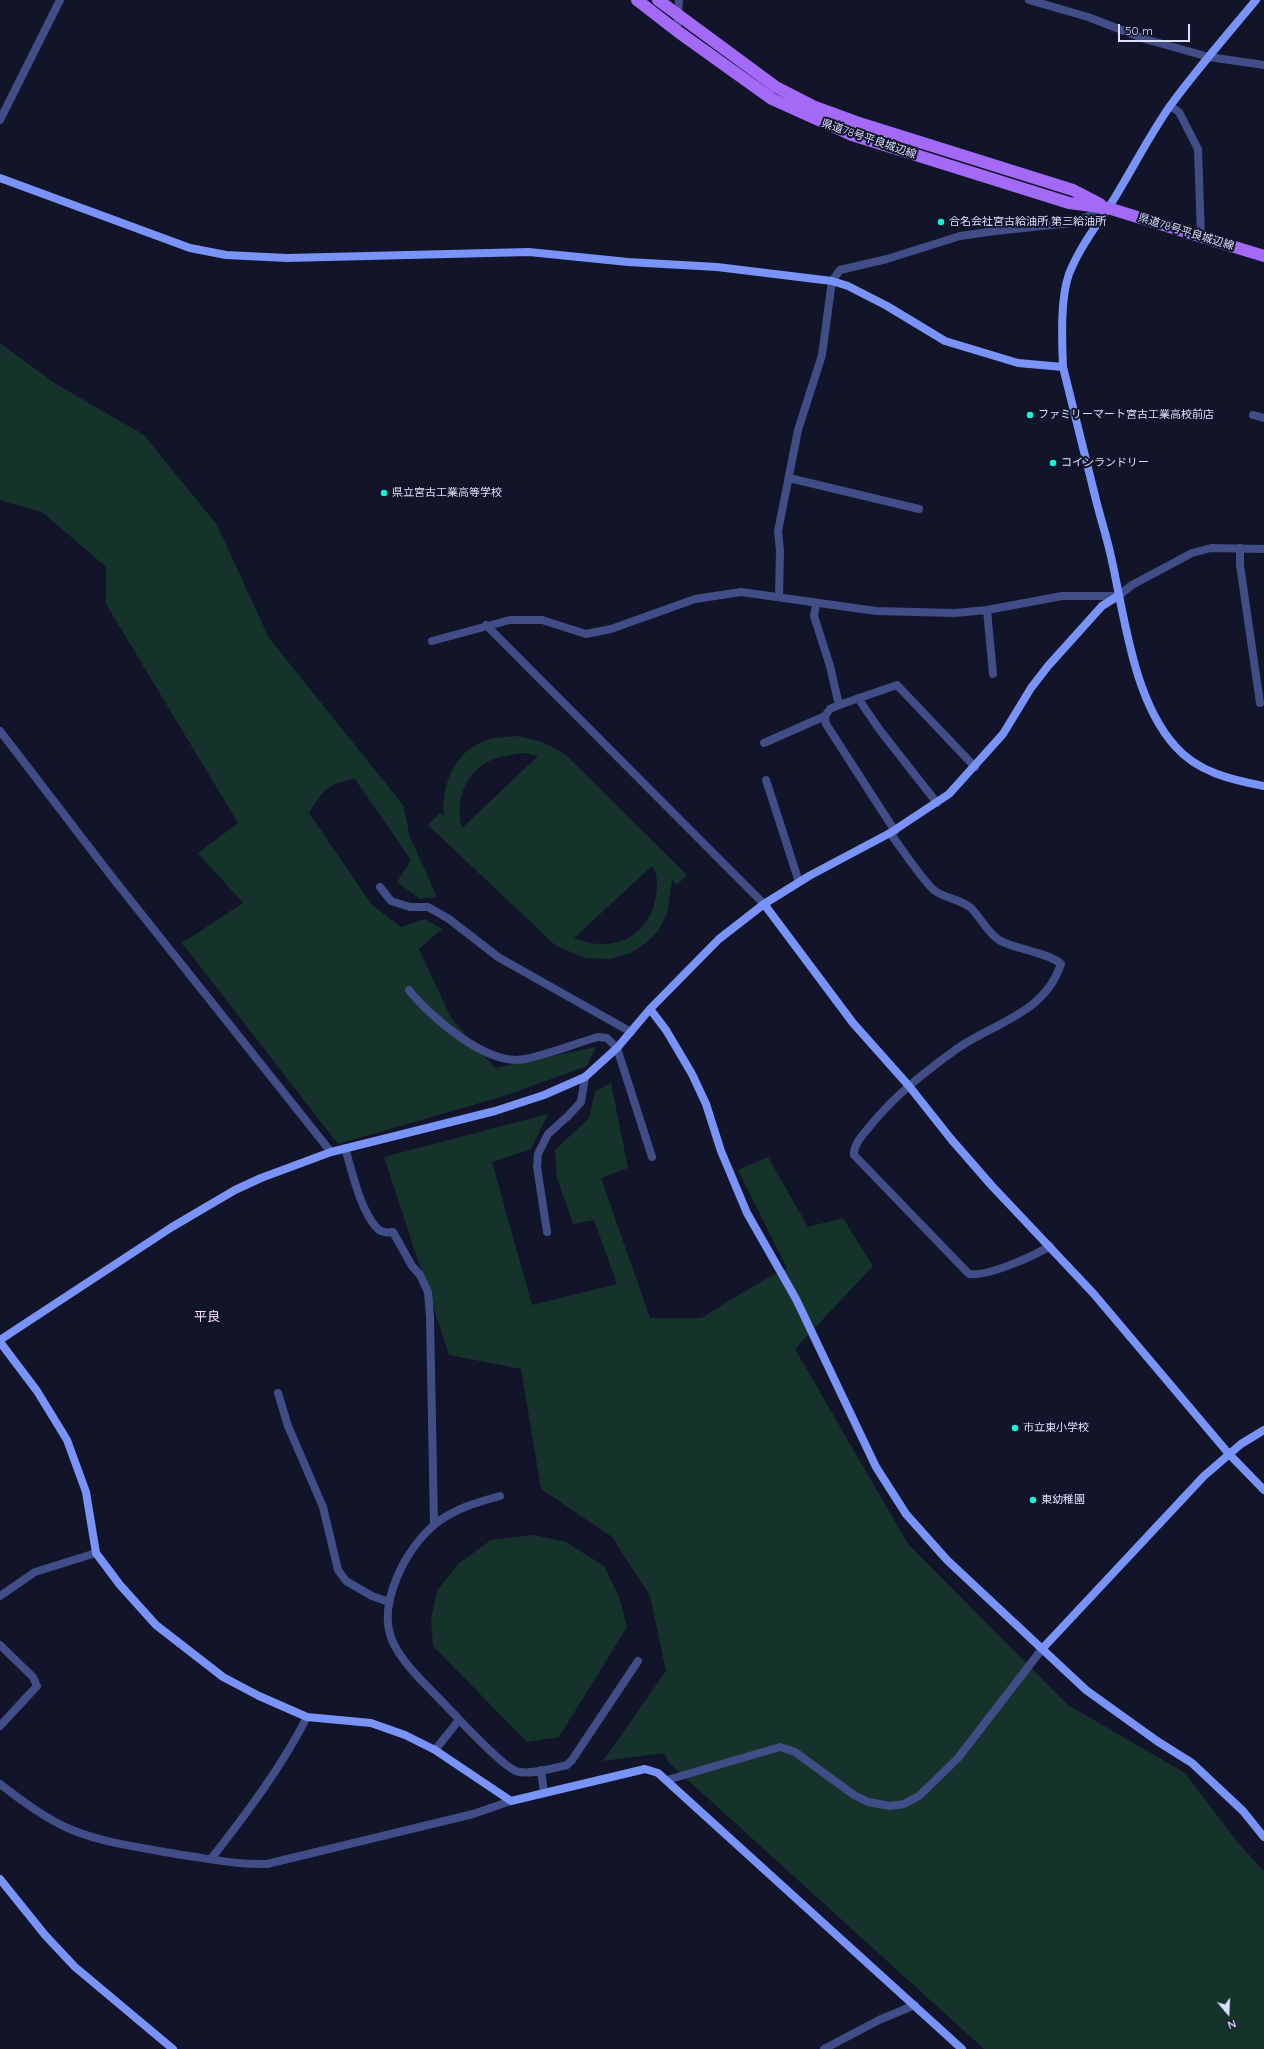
<!DOCTYPE html>
<html>
<head>
<meta charset="utf-8">
<style>
  body { margin:0 }
  #map { position:relative; width:1264px; height:2049px; overflow:hidden; background:#12142a; font-family:Quicksand,sans-serif }
  canvas { display:block }
  .north { position:absolute; left:1208px; top:1993px; width:40px; height:40px; -webkit-text-stroke:3px #12142a; paint-order:stroke; rotate:161deg; font-size:11px; font-weight:700; line-height:16px; text-align:center; color:#dde0fd }
  .north::after { content:''; display:block; margin:auto; width:14px; height:18px; background:#dde0fd; clip-path:polygon(50% 0,100% 100%,50% 72%,0 100%) }
  .scale { position:absolute; left:1118px; top:24px; width:72px; height:18px; box-sizing:border-box; border:2px solid #dde0fd; border-top:0; padding-left:5px; font-size:12px; line-height:14px; white-space:nowrap; color:#dde0fd; -webkit-text-stroke:3px #12142a; paint-order:stroke }
</style>
</head>
<body>
<div id="map">
<canvas width="1264" height="2049"></canvas>
<div class="north">N</div>
<div class="scale">50 m</div>
</div>
<script>
const g = document.querySelector('canvas').getContext('2d');
g.lineJoin = 'round';
function fillPath(path, color) { g.fillStyle = color; g.fill(path, 'evenodd'); }
function stroke(path, color, width, dash) { g.strokeStyle = color; g.lineWidth = width; g.lineCap = dash ? 'butt' : 'round'; g.setLineDash(dash || []); g.stroke(path); }
function drawText(font, color, halo, rows, align = 'center') {
  g.font = font + ' Quicksand,"Noto Sans JP",sans-serif'; g.lineWidth = 4; g.setLineDash([]); g.textBaseline = 'middle'; g.strokeStyle = halo; g.fillStyle = color; for (const [text, x, y, turn = 0] of rows) {
    g.save(); g.translate(x, y); g.rotate((+turn || 0) * Math.PI / 180); g.textAlign = isNaN(turn) ? turn : align; if (halo) g.strokeText(text, 0, 0); g.fillText(text, 0, 0); g.restore();
  }
}
const green = new Path2D(`
  M0 343 56 384 144 435 217 525 269 638 403 805 410 837 437 897 420 899 397 882 411 860 355 779C328 783 322 791 309 813L372 905 401 927 425 919 442 929 419 949 451 1018 495 1068 596 1047 587 1066 504 1096 338 1144 182 943 243 903 198 853 238 823 106 604V567L42 512 0 500Z
  M516 736C536 739 551 744 567 756L687 875 677 885 672 880 667 914 658 931 647 942 631 953 610 959 584 958 555 945 428 825 440 813 444 816C441 781 457 746 494 738 501 737 509 737 516 736ZM524 753 538 756 462 828C455 803 464 775 487 762 498 756 511 755 524 753ZM652 866C658 874 658 886 656 896 649 938 612 954 574 938Z
  M611 1083 628 1168 601 1178 650 1318H701L767 1278 787 1268 738 1170 768 1157 808 1227 843 1218 873 1266 795 1349 908 1544 1068 1705 1185 1773 1238 1843 1264 1871V2049H984L669 1763 664 1753 603 1761 666 1671 650 1596 612 1537 541 1489 521 1369 449 1355 384 1157 548 1114 531 1149 492 1162 532 1305 617 1284 594 1220 573 1224 557 1178 555 1150 589 1118 595 1091Z
  M533 1535 566 1542 604 1566 620 1599 627 1627 559 1737 527 1742 433 1646 431 1620 437 1591 458 1564 491 1540Z`);
const street = new Path2D(`
  M1029 0 1088 17 1145 39 1209 57 1264 65
  M677 31 679 0
  M1170 106 1179 112 1198 149 1201 236
  M0 120 60 0
  M1253 415 1264 418
  M789 478 919 509
  M1240 548V565L1260 703
  M779 597 780 551 778 531 782 511 798 430 822 355 832 281 840 270 887 259 960 236 995 231 1071 223 1107 209
  M816 604 814 616 830 666 839 705
  M987 610 993 674
  M486 625 764 904
  M432 641 510 620H542L586 634 611 629 695 599 741 592 876 611 955 613 987 610 1062 596H1118L1132 585 1192 553 1211 548 1264 549
  M858 698 879 729 937 803
  M825 716 826 724 895 831
  M0 731 112 877 331 1152
  M764 743 825 716 830 709 839 705 897 685 975 767
  M766 780 799 882
  M890 833C900 846 924 883 935 891 947 899 960 899 971 908 981 918 987 932 999 940 1014 949 1050 953 1061 964 1045 1013 996 1022 958 1048 926 1071 895 1095 870 1126 864 1134 853 1144 854 1155L969 1274C987 1277 1034 1256 1050 1246
  M380 887 391 901 410 907H428L449 919 498 957 631 1032
  M409 990C430 1017 488 1067 525 1059 549 1054 574 1044 598 1037L607 1038 617 1048 652 1157
  M345 1148C352 1171 360 1209 376 1227 380 1232 387 1233 393 1232L412 1266 420 1275 428 1292 430 1317 434 1525
  M547 1232 537 1167 538 1154 548 1134 568 1116 581 1102 585 1077
  M278 1393 288 1426 323 1507 338 1570 346 1581 372 1596 389 1602
  M500 1496C478 1502 453 1509 434 1525 406 1549 377 1603 392 1640 402 1665 434 1692 452 1712 463 1724 503 1766 516 1771 528 1776 554 1768 567 1765L572 1760 638 1661
  M0 1596 35 1572 96 1553
  M0 1645 33 1677 37 1686 0 1726
  M435 1750 459 1720
  M541 1770 544 1793
  M667 1780 780 1747 795 1752 854 1795 868 1802 890 1806 904 1804 919 1796 958 1758 1042 1649
  M0 1784C22 1801 46 1819 72 1830 107 1844 145 1848 182 1855 211 1859 238 1865 267 1864L473 1814 511 1801
  M211 1859C246 1814 281 1768 307 1717
  M824 2049 879 2020 915 2005`);
const secondary = new Path2D(`
  M1256 0C1227 35 1197 69 1170 106 1149 136 1133 168 1114 199 1098 224 1080 246 1069 274 1060 299 1062 341 1063 367 1074 411 1085 456 1096 500 1101 520 1108 541 1112 561 1125 620 1134 700 1175 746 1197 772 1232 780 1264 786
  M0 178 190 248 226 255 287 258 529 252 628 262 717 267 832 281 848 286 887 306 945 341 1018 363 1063 367
  M764 904 853 1023 909 1086 951 1139 992 1186 1093 1293 1229 1454 1264 1490
  M650 1009 666 1030 692 1074 706 1104 721 1151 747 1213 796 1299 876 1467 906 1514 947 1560 1086 1690 1157 1741 1192 1763 1243 1811 1264 1837
  M0 1340 172 1227 235 1190 261 1178 331 1152 495 1111 544 1095 585 1077 617 1048 650 1009 719 939 764 904 809 876 890 833 949 794 1003 734 1031 688 1048 666 1102 606 1118 596
  M0 1342 37 1391 67 1440 86 1492 96 1553 120 1585 156 1625 223 1677 259 1696 307 1717 371 1723 405 1735 435 1750 511 1801 645 1769 658 1773 962 2049
  M1042 1649 1204 1476 1241 1444 1264 1430
  M0 1879 45 1935 75 1967 173 2049`);
const primary = new Path2D(`
  M637 0 677 31 772 99 852 135 1069 203 1108 208 1264 256
  M658 0 776 87 815 107 856 122 1073 190 1100 204`);
const markers = [
  [941,222,4,"#13f3d6"],
  [1030,415,4,"#13f3d6"],
  [1053,463,4,"#13f3d6"],
  [384,493,4,"#13f3d6"],
  [1015,1428,4,"#13f3d6"],
  [1033,1500,4,"#13f3d6"]
];
const streetNames = [
  ["県道78号平良城辺線",869,139,19],
  ["県道78号平良城辺線",1186,232,17]
];
const poiNames = [
  ["合名会社宮古給油所 第三給油所",949,222],
  ["ファミリーマート宮古工業高校前店",1038,415],
  ["コインランドリー",1061,463],
  ["県立宮古工業高等学校",392,493],
  ["市立東小学校",1023,1428],
  ["東幼稚園",1041,1500]
];
const quarterNames = [
  ["平良",207,1317]
];
fillPath(green, '#15332b');
stroke(street, '#404d86', 8);
stroke(secondary, '#7993f8', 8);
stroke(primary, '#a26af7', 12);
for (const [x, y, r, color] of markers) { const dot = new Path2D(); dot.arc(x, y, r, 0, 2 * Math.PI); g.fillStyle = color; g.fill(dot); stroke(dot, '#12142a', 1.5); }
drawText('11px', '#dde0fd', '#12142a', streetNames);
drawText('11px', '#dde0fd', '#12142a', poiNames, 'left');
drawText('13px', '#fddff9', '#12142a', quarterNames);
</script>
</body>
</html>
